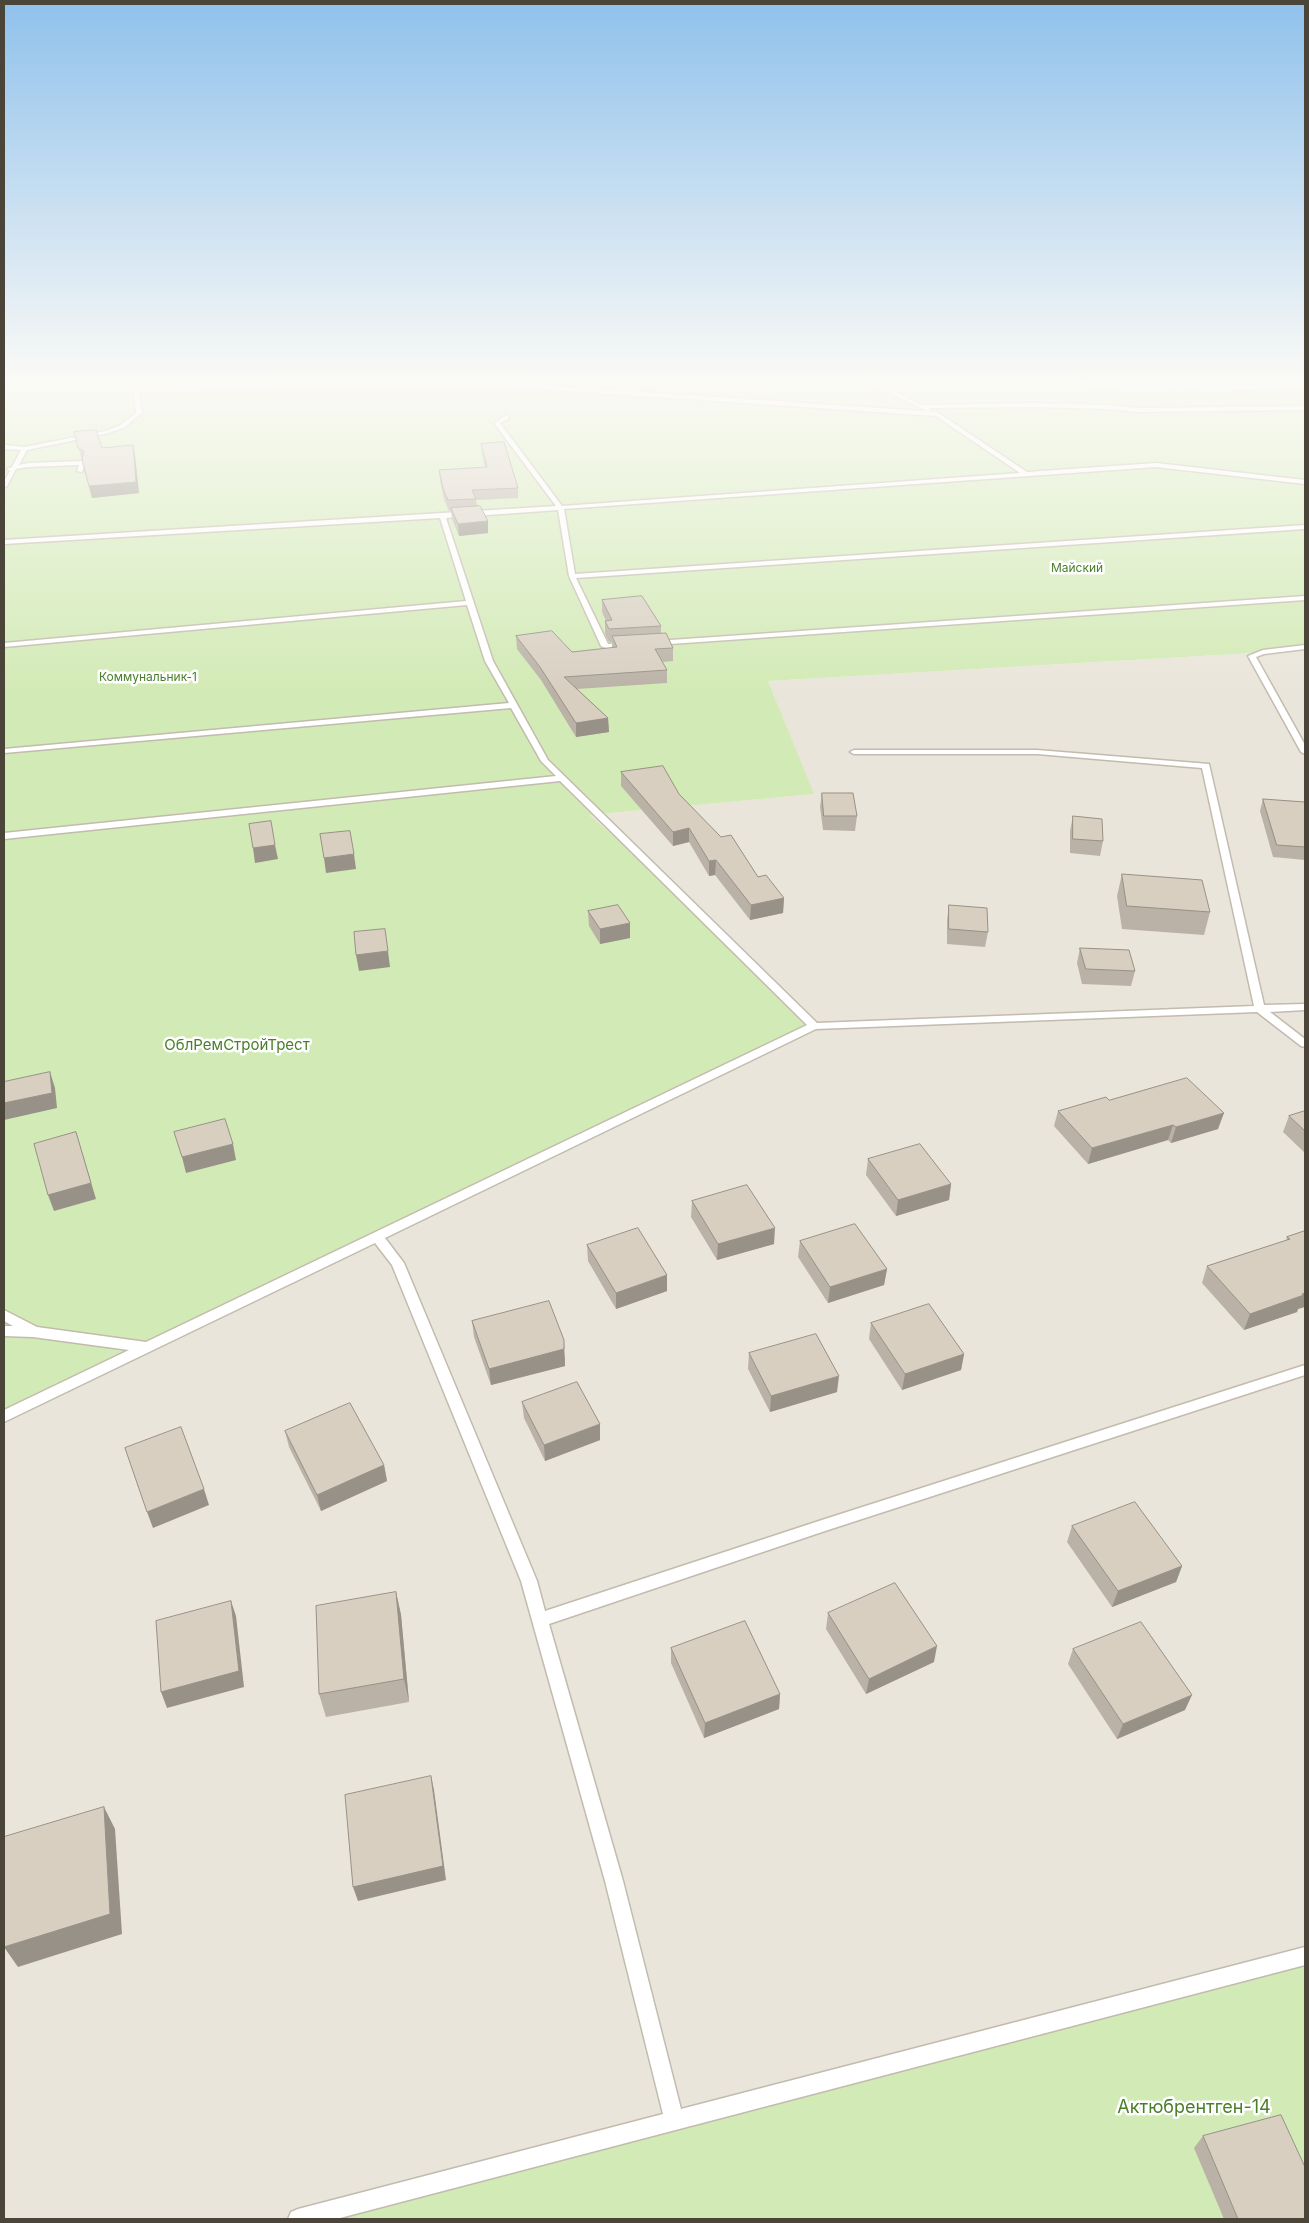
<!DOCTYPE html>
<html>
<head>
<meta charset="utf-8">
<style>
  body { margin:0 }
  #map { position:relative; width:1309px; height:2223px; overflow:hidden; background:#f6f3ec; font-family:Inter,sans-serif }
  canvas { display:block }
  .frame { position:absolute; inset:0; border:5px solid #4b4439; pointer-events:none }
</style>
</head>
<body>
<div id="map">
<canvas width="1309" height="2223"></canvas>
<div class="frame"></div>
</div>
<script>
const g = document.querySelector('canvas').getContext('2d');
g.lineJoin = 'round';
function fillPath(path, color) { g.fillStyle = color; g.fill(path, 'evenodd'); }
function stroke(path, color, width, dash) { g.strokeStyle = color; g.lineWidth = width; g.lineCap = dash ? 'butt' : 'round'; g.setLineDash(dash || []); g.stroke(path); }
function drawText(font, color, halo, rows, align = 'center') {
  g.font = font + ' Inter,sans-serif'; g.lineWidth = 5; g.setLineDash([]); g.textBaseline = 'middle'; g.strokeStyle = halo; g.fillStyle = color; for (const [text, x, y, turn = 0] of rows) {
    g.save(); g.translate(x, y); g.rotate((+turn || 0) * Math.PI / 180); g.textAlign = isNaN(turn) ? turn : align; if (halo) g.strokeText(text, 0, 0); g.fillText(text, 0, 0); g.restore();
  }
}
const residential = new Path2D(`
  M1305 650V1965L307 2219H4V1416L813 1026 685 897 588 815 813 794 768 681Z`);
const green = new Path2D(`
  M4 382H1075C1151 396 1228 390 1305 387V650L768 681 814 794 589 815 685 897 814 1026 4 1416Z
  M1305 1965V2219H307Z`);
const river = new Path2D(`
  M1113 382H1233L1230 387C1196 395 1159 390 1124 389L1116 387Z`);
const service = new Path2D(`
  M348 382 509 383 937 412 1027 472 1156 463 1305 480V484L1156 467 564 509 575 574 1305 525V529L576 578 608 644 628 643 632 645C625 649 608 650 601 646L569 576 558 510 446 518 493 661 548 760 817 1023 1254 1006 1202 768 1037 754H854L850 752 854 750H1037L1209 764 1264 1005 1305 1004V1010L1270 1012 1305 1039V1047L1301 1046 1257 1012 816 1029 385 1238 404 1263 537 1581 545 1611 825 1519 1305 1365V1375L825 1531 549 1624 623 1881 681 2109 1305 1947V1965L336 2219H288L291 2212 298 2209 663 2114 605 1881 521 1581 392 1265 375 1243 4 1422V1410L129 1350 33 1337 4 1336V1326H13L4 1321V1310L37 1327 146 1342 807 1025 560 781 4 839V833L556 776 541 761 511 708 4 753V749L509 703 485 661 467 605 4 647V643L466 601 440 518 4 544V540L556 506 494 423 507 415 509 418 500 423 562 506 1020 473 936 416 509 387 386 385 139 390 142 413 125 427 109 433 27 450 19 465 28 463 82 461 85 463 82 472 77 471 79 465 28 467 16 469 7 486 4 488V481L10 471 7 469 12 467 21 450 4 449V445L25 447 106 431 121 425 136 413 134 388Z
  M867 382H874L922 405 1036 403 1107 405 1138 408 1305 406V410L1138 412 1107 409 1036 407 928 408 932 410 929 412Z
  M1305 596V600L656 645 652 643 656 641Z
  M1305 645V649L1264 654 1256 657 1305 745V754L1301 752 1248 656 1263 650Z`);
const wall = new Path2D(`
  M74 432 102 448 133 445 135 456 139 493 92 498Z
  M481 444 518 488V498L476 500 477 506 488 533 459 536 452 519 451 511H449L444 499 440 480 439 470 485 467 482 453Z
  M602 600 661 626V633L673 648V661L662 662 667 670V683L577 689 608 718 609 732 576 737 541 680 517 649 516 636 572 652 612 648V642H609L605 634V621H606L602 612Z
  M621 772 679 794 758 877 784 898 783 913 750 920 715 875 709 876 689 842 673 846 621 786Z
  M822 793 857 816 855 831 823 830 820 807Z
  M1263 799 1305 804V860L1273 857 1260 811Z
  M1073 816 1103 841 1100 856 1070 853V831Z
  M1122 874 1210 912 1204 935 1122 929 1117 896Z
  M949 905 988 932 985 947 947 944V920Z
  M588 911 630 938 600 944 589 926Z
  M1080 948 1135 971 1131 986 1082 984 1077 963Z
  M1109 1100 1218 1129 1171 1143 1168 1140 1088 1164 1054 1126 1058 1111Z
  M1305 1111V1153L1283 1132 1289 1116Z
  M868 1159 951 1184 949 1200 896 1216 866 1175Z
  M692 1201 774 1244 717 1260 691 1217Z
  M1305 1231 1298 1309 1297 1312 1244 1330 1202 1283 1207 1266 1286 1241 1287 1237Z
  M800 1241 887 1269 884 1285 828 1303 798 1257Z
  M587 1245 667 1291 616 1309 588 1261Z
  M472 1321 565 1356V1366L491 1385 474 1337Z
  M871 1323 964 1354 961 1370 902 1390 869 1339Z
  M749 1353 837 1392 770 1412 748 1369Z
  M522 1402 600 1440 545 1461 524 1418Z
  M285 1431 384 1465 387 1481 321 1511 289 1447Z
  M1072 1526 1182 1566 1176 1582 1112 1607 1067 1542Z
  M396 1592 401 1615 409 1702 326 1717 319 1694Z
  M828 1613 934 1662 866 1694 826 1629Z
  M671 1648 780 1694 779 1709 704 1738 671 1663Z
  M1073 1649 1185 1710 1117 1739 1068 1664Z
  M1203 2136 1305 2219H1224L1194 2148Z`);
const shadedWall = new Path2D(`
  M133 445 135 456 139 493 92 498 89 486Z
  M488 521V533L459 536 458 524Z
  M608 718 609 732 576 737V723Z
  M689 828V842L673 846V832Z
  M275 845 278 859 255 863 253 848Z
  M354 854 356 869 326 873 324 858Z
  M716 860 715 875 709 876V861Z
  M784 898 783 913 750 920 751 905Z
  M630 923V938L600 944V929Z
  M388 951 390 967 359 971 356 955Z
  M50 1072 55 1088 57 1108 4 1120V1103Z
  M1224 1113 1218 1129 1171 1143 1176 1127Z
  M1173 1125 1168 1140 1088 1164 1092 1148Z
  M76 1132 96 1199 54 1211 48 1195Z
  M233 1144 236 1160 186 1173 182 1157Z
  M951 1184 949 1200 896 1216 898 1200Z
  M775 1228 774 1244 717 1260 718 1244Z
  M887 1269 884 1285 828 1303 830 1287Z
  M667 1275V1291L616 1309V1293Z
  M1305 1293V1307L1298 1309 1297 1312 1244 1330 1250 1314Z
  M564 1340 565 1366 491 1385 489 1369Z
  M964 1354 961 1370 902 1390 905 1374Z
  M839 1376 837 1392 770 1412 771 1396Z
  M600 1424V1440L545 1461 544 1445Z
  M384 1465 387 1481 321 1511 317 1495Z
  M204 1489 209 1505 153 1528 147 1512Z
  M1182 1566 1176 1582 1112 1607 1118 1591Z
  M396 1592 401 1615 409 1702 404 1679Z
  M231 1601 236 1616 244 1687 167 1708 161 1692Z
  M937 1646 934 1662 866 1694 869 1679Z
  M780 1694 779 1709 704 1738 705 1723Z
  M1192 1695 1185 1710 1117 1739 1123 1724Z
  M431 1776 434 1790 446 1880 358 1901 353 1887Z
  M104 1807 115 1829 122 1934 18 1967 4 1947Z`);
const building = new Path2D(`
  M96 430 102 448 133 445 136 482 89 486 82 460 84 451 78 448 74 432Z
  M504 442 518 488 472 490 476 499 448 500 443 488 439 470 487 467 481 444Z
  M480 506 488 521 458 524 451 508Z
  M642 596 661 626 609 629 605 621 612 620 602 600Z
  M552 631 572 652 617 647 612 636 666 633 673 648 655 649 667 670 564 677 608 718 576 723 540 667 516 636Z
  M663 766 679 794 721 837 731 835 758 877 766 875 784 898 751 905 716 860 709 861 689 828 673 832 621 772Z
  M822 793H853L857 816H824Z
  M1263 799 1305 802V847L1277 845Z
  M1073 816 1102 819 1103 841 1073 839Z
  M271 821 275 845 253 848 249 824Z
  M350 831 354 854 324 858 320 834Z
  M1122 874 1202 880 1210 912 1127 906Z
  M618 905 630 923 600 929 588 911Z
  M949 905 987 908 988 932 949 929Z
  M385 929 388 951 356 955 354 932Z
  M1080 948 1129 950 1135 971 1086 969Z
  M50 1072 52 1093 4 1103V1082Z
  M1187 1078 1224 1113 1176 1127 1173 1125 1092 1148 1058 1111 1106 1097 1109 1100Z
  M1305 1111V1131L1289 1116Z
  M225 1119 233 1144 182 1157 174 1132Z
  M76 1132 91 1183 48 1195 34 1144Z
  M920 1144 951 1184 898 1200 868 1159Z
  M747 1185 775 1228 718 1244 692 1201Z
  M855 1224 887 1269 830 1287 800 1241Z
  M638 1228 667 1275 616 1293 587 1245Z
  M1305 1231V1293L1302 1294 1304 1295 1250 1314 1207 1266 1290 1239 1287 1237Z
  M549 1301 564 1340V1349L489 1369 472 1321Z
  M929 1304 964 1354 905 1374 871 1323Z
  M816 1334 839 1376 771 1396 749 1353Z
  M577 1382 600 1424 544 1445 522 1402Z
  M350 1403 384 1465 317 1495 285 1431Z
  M181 1427 204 1489 147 1512 125 1448Z
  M1135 1502 1182 1566 1118 1591 1072 1526Z
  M895 1583 937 1646 869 1679 828 1613Z
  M396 1592 404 1679 319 1694 316 1606Z
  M231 1601 239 1671 161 1692 156 1621Z
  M745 1621 780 1694 705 1723 671 1648Z
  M1141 1622 1192 1695 1123 1724 1073 1649Z
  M431 1776 443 1866 353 1887 345 1795Z
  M104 1807 110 1914 4 1947V1837Z
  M1281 2115 1305 2167V2219H1238L1203 2136Z`);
const farParknames = [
  ["Майский",1077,568],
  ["Коммунальник-1",148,677]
];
const parkNames = [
  ["ОблРемСтройТрест",237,1045]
];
const nearParknames = [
  ["Актюбрентген-14",1194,2108]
];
fillPath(residential, '#eae5da');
fillPath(green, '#d2eab5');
fillPath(river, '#a9d4f2');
stroke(service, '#c2bbae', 3);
fillPath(service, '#fff');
fillPath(wall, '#bab2a6');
fillPath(shadedWall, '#979187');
fillPath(building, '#d8cfc1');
stroke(building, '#979187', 1);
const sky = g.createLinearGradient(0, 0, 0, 694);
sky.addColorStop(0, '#8fc1ec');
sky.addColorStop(0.55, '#fbfaf6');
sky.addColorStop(1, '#fbfaf600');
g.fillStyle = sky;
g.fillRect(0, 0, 1309, 694);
drawText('12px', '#4a7f2a', '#fff', farParknames);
drawText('15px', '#4a7f2a', '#fff', parkNames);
drawText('18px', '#4a7f2a', '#fff', nearParknames);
</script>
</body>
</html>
